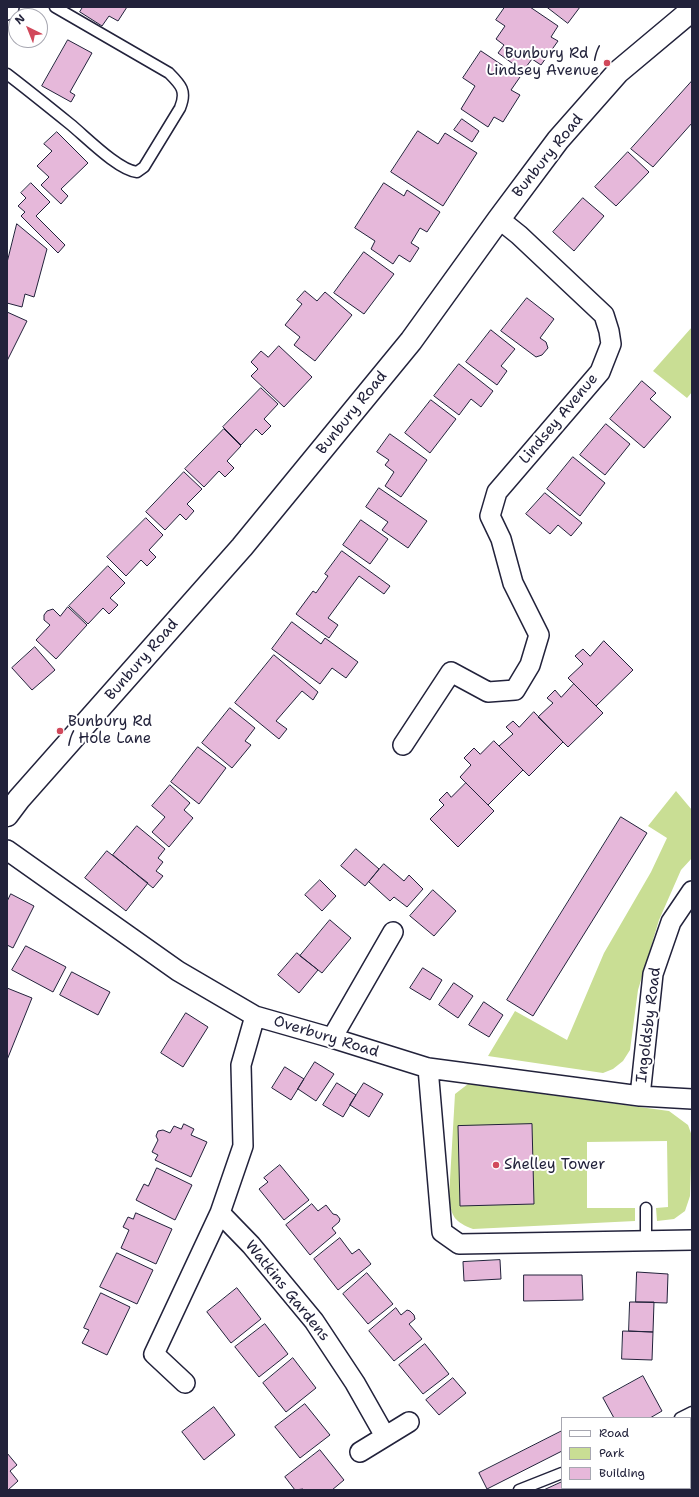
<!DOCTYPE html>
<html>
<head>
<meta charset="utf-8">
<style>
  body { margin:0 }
  #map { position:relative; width:699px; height:1497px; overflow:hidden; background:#fff; font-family:"Shantell Sans",sans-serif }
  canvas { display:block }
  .frame { position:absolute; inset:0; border:8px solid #22223b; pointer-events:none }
  .legend { position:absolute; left:561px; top:1417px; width:130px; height:72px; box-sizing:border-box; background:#fff; border:1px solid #a7a7b1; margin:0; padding:5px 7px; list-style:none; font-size:12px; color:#22223b }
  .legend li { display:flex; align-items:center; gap:8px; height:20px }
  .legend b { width:20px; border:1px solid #a7a7b1 }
  .north { position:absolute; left:8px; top:8px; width:40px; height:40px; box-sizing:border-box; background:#fff; border:1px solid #a7a7b1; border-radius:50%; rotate:317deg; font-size:11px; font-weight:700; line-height:16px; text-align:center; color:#22223b }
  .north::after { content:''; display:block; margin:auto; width:14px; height:18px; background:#d1495b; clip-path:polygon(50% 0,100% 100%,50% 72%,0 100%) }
</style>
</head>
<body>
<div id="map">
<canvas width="699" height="1497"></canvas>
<div class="frame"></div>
<ul class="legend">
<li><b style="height:5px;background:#fff"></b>Road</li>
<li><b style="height:11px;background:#c9de94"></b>Park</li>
<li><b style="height:11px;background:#e6b8da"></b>Building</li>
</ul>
<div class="north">N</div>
</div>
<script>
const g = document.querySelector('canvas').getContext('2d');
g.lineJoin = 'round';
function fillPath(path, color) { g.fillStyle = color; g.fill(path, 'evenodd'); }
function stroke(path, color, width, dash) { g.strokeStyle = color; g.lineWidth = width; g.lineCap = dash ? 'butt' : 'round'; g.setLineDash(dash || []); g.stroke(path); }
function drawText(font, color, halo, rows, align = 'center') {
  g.font = font + ' "Shantell Sans",sans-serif'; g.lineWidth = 4; g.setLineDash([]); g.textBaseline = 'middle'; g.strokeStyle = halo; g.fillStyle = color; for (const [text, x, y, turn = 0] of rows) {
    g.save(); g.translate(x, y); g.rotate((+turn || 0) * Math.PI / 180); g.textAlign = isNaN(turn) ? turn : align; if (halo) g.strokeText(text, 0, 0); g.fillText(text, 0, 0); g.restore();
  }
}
const green = new Path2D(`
  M692 327V392L687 398 653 371Z
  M676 791 692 810V858L681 870 659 920 638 990 630 1050 623 1061 613 1069 603 1073 488 1056 515 1011 567 1040 604 953 651 872 667 838 648 826Z
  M468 1084 669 1111 688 1125 692 1136 690 1196 685 1211 674 1219 657 1221 656 1208 668 1207 667 1141 587 1142V1208H635V1221L473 1229C455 1222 451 1217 449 1197L455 1094Z`);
const building = new Path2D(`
  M83 7H127L118 21 109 16 102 26 80 12Z
  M505 7H530L558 26 551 37 558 41 541 65 532 59 523 71 498 53 504 45 496 39 505 26 496 20Z
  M547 7H580L568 23Z
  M68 40 92 53 70 92 75 95 71 102 42 86Z
  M481 51 520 77 511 90 520 95 503 122 494 117 488 127 461 109 475 86 463 78Z
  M692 81V123L653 167 631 149Z
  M462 119 479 131 472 142 454 130Z
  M418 131 438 144 445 133 477 153 443 206 391 172Z
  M57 132 88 163 61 189 68 196 61 204 41 185 49 177 37 166 52 151 44 144Z
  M628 152 649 172 616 206 595 187Z
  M31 183 50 202 36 216 65 245 58 253 21 216 25 212 18 206 26 198 21 193Z
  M384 183 404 196 407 190 440 212 427 232 420 228 411 243 419 248 410 262 399 255 393 264 371 249 375 241 355 228Z
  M583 198 604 216 574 251 553 232Z
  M17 224 47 249 34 297 25 294 22 307 7 303V263Z
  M364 252 394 274 364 314 334 293Z
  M305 291 317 301 325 292 352 315 315 361 294 345 300 337 285 325 302 304 297 300Z
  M527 298 554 319 540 338 546 342 548 348 542 355 536 357 501 331Z
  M7 312 27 321 7 361Z
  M491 330 515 349 501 366 507 371 497 385 466 362Z
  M279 346 312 377 284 407 251 376 258 369 251 362 261 351 268 357Z
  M459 364 493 391 481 407 471 399 459 415 434 396Z
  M642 381 656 393 650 399 671 417 644 448 610 419Z
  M261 388 278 404 264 419 271 426 262 435 256 429 241 445 223 427Z
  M431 400 456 419 430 453 405 433Z
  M606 424 630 444 605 475 580 455Z
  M224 429 241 446 227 461 234 468 225 477 219 471 204 487 185 469Z
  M390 434 427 460 401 497 385 486 394 472 385 465 389 460 377 452Z
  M573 457 605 483 580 516 547 489Z
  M184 472 202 489 187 504 194 511 186 520 180 514 165 530 146 512Z
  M379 488 427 521 408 548 382 530 388 522 366 507Z
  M545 493 582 523 571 536 558 525 550 534 526 514Z
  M146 518 163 535 149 550 156 557 147 566 141 560 126 576 107 557Z
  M361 520 388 539 370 564 343 545Z
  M342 551 390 586 384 594 359 576 328 618 338 625 329 638 296 614 313 591 316 593 328 576 325 574Z
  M108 566 125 583 110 598 118 605 109 614 103 608 88 624 69 606Z
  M68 607 87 625 56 659 36 640 50 625 44 620V615L47 611 53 609 60 616Z
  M292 622 321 644 325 638 358 662 346 678 332 668 320 684 272 649Z
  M604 641 633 670 596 706 568 678 583 664 575 656 583 649 590 656Z
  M35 647 55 670 32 690 12 668Z
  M274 655 318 692 313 700 302 691 276 721 287 729 279 739 235 703Z
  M574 684 603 713 568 747 538 717 553 703 547 698 555 690 561 697Z
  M230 708 255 728 245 741 251 745 232 768 202 743Z
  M534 712 563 742 529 776 499 746 513 734 506 727 513 721 519 727Z
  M494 741 523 770 488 805 460 777 471 765 464 758 474 748 480 754Z
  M198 747 226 768 199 804 171 782Z
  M466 783 494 811 458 847 430 819 444 805 439 800 447 792 451 797Z
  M170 785 190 803 184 810 193 818 169 847 152 832 165 817 152 806Z
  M621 817 647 833 533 1016 507 1000Z
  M137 826 165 849 158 858 163 862 156 871 163 876 153 888 113 855Z
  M356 849 379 869 365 886 341 866Z
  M107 851 148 883 126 911 85 878Z
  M384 864 404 881 409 875 423 889 407 907 394 897 390 901 369 882Z
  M320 880 336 896 322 911 305 895Z
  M433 890 456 911 434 936 410 916Z
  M11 894 34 906 13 948 7 945V902Z
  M330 920 351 938 322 973 300 956Z
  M26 946 66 967 53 992 12 970Z
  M297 953 318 970 299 993 278 975Z
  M423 968 442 980 430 1000 410 988Z
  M72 972 110 992 98 1015 60 995Z
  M454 983 473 996 458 1018 439 1005Z
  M7 988 32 998 7 1060Z
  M484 1002 503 1015 489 1037 469 1025Z
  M186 1013 208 1027 183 1067 161 1053Z
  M315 1062 334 1074 316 1101 298 1089Z
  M285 1067 304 1079 291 1100 272 1088Z
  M337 1083 356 1095 343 1117 323 1105Z
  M364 1083 383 1094 369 1117 350 1105Z
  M184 1124 194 1129 191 1135 207 1142 191 1177 155 1160 158 1155 152 1152 158 1140 156 1136 158 1131 163 1130 170 1133 174 1126 181 1129Z
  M532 1124 534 1204 460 1206 458 1126Z
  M280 1165 309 1200 284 1220 259 1189 268 1182 264 1178Z
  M157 1168 192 1185 175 1220 136 1200 144 1184 148 1186Z
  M312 1204 318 1211 326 1205 333 1214 337 1215 340 1219 339 1222 332 1228 336 1233 310 1255 286 1225Z
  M136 1213 172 1229 156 1264 121 1248 129 1230 123 1227 128 1217 133 1219Z
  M340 1238 352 1254 359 1249 371 1264 338 1290 314 1259Z
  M117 1253 153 1270 137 1304 100 1287Z
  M500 1260 501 1279 464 1281 463 1262Z
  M637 1272 668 1274 667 1303 636 1302Z
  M367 1273 393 1304 368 1324 343 1294Z
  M524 1275H582L583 1300 524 1301Z
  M237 1288 261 1319 231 1343 207 1312Z
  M101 1293 130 1307 107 1355 82 1343 89 1330 84 1328Z
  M630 1302H654L653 1332 629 1331Z
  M396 1308 401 1315 407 1310 410 1311 414 1315 415 1319 409 1324 422 1339 394 1361 369 1331Z
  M265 1324 288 1354 259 1377 235 1347Z
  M623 1331 653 1332 652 1360 622 1359Z
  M425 1344 449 1374 423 1394 399 1365Z
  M293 1358 316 1388 286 1412 263 1383Z
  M643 1376 662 1411 650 1418H614L603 1398Z
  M453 1378 466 1393 439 1415 426 1400Z
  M305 1404 330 1435 300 1458 275 1427Z
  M214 1407 235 1435 204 1460 182 1432Z
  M562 1431V1451L487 1489 479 1473Z
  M320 1450 344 1480 332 1490H304L303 1489 295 1490 285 1477Z
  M7 1453 17 1465 10 1471 18 1481 8 1490H7Z
  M562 1482V1488H593L589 1490H544Z
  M644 1488H675L672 1490H645Z`);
const service = new Path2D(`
  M7 74C28 90 49 107 70 124 86 137 118 170 137 172L144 167 180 108C187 91 181 85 169 73L55 7
  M646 1241V1208
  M680 1418 692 1412
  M519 1490 562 1473`);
const minor = new Path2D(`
  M7 10 9 7
  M403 745 451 672 488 692 515 690 530 665 539 635 513 583 501 539 490 516 497 492 600 372 611 344 609 331 604 315 519 235 499 219
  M7 850 178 971 255 1016 332 1038 428 1068 640 1096 692 1099
  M332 1038 393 932
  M428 1068 442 1232 459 1244 692 1240
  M640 1096 653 974 671 922 692 891
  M220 1213 251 1245 314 1321 355 1383 385 1436
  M185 1383 154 1354 220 1213 243 1146 241 1065 255 1016
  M360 1452 409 1422`);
const secondary = new Path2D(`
  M7 815 19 799 242 547 411 341 499 219 558 140 618 72 692 10`);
const markers = [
  [607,63,4,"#d1495b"],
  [60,731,4,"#d1495b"],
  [496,1165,4,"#d1495b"]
];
const poiNames = [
  ["Bunbury Rd /",599,54,"right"],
  ["Lindsey Avenue",599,71,"right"],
  ["Bunbury Rd",68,722],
  ["/ Hole Lane",68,739],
  ["Shelley Tower",504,1165]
];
const streetNames = [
  ["Bunbury Road",548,156,-51],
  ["Bunbury Road",352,413,-51],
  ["Lindsey Avenue",559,419,-50],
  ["Bunbury Road",142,660,-49],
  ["Ingoldsby Road",649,1025,-83],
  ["Overbury Road",326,1037,17],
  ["Watkins Gardens",287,1291,51]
];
fillPath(green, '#c9de94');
fillPath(building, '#e6b8da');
stroke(building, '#22223b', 1);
stroke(service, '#22223b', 13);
stroke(minor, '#22223b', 22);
stroke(secondary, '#22223b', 25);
stroke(service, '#fff', 10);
stroke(minor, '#fff', 19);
stroke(secondary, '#fff', 22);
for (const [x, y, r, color] of markers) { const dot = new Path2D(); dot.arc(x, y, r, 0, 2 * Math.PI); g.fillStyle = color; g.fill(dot); stroke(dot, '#fff', 1.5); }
drawText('15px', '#22223b', '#fff', poiNames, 'left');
drawText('15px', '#22223b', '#fff', streetNames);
</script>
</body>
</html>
